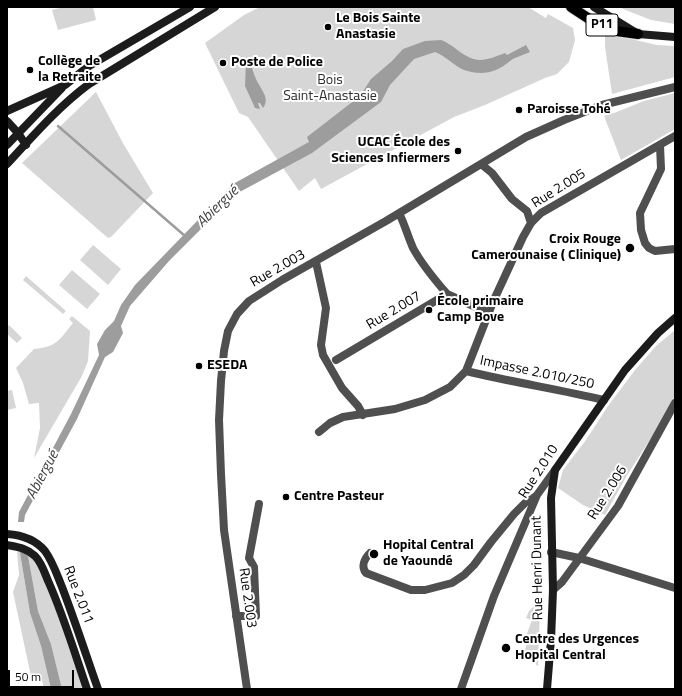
<!DOCTYPE html>
<html>
<head>
<meta charset="utf-8">
<style>
  body { margin:0 }
  #map { position:relative; width:682px; height:696px; overflow:hidden; background:#fff; font-family:"Titillium Web",sans-serif }
  canvas { display:block }
  .frame { position:absolute; inset:0; border:8px solid #000; pointer-events:none }
  .scale { position:absolute; left:8px; top:670px; width:66px; height:18px; box-sizing:border-box; border:2px solid #000; border-top:0; padding-left:5px; font-size:12px; line-height:14px; white-space:nowrap; color:#000; -webkit-text-stroke:3px #fff; paint-order:stroke }
</style>
</head>
<body>
<div id="map">
<canvas width="682" height="696"></canvas>
<div class="frame"></div>
<div class="scale">50 m</div>
</div>
<script>
const g = document.querySelector('canvas').getContext('2d');
g.lineJoin = 'round';
function fillPath(path, color) { g.fillStyle = color; g.fill(path, 'evenodd'); }
function stroke(path, color, width, dash) { g.strokeStyle = color; g.lineWidth = width; g.lineCap = dash ? 'butt' : 'round'; g.setLineDash(dash || []); g.stroke(path); }
function drawText(font, color, halo, rows, align = 'center') {
  g.font = font + ' "Titillium Web",sans-serif'; g.lineWidth = 4; g.setLineDash([]); g.textBaseline = 'middle'; g.strokeStyle = halo; g.fillStyle = color; for (const [text, x, y, turn = 0] of rows) {
    g.save(); g.translate(x, y); g.rotate((+turn || 0) * Math.PI / 180); g.textAlign = isNaN(turn) ? turn : align; if (halo) g.strokeText(text, 0, 0); g.fillText(text, 0, 0); g.restore();
  }
}
const green = new Path2D(`
  M63 7H93L96 20 58 30 52 10Z
  M260 7H528L546 18 548 14 573 28 575 40 569 62 557 74 545 78 485 105 454 117 321 189 315 178 299 191 248 117 239 113 205 43 244 15Z
  M618 7H675V24L651 20Z
  M605 33 657 45 675 46V77L612 94 605 47Z
  M96 92 124 145 153 193 111 237 108 238 22 163Z
  M675 93V129L621 160 604 116 614 113 644 101Z
  M93 245 121 269 108 285 80 260Z
  M72 270 100 294 87 309 59 285Z
  M26 276 66 311 63 314 23 280Z
  M72 316 90 331 88 361 82 376 34 458 40 428 39 403 29 404 23 383 16 368 34 349C57 347 59 340 73 323L69 319Z
  M9 325 22 338 17 343 7 334V327Z
  M675 330V396L660 424 626 477 605 515 583 505 558 488 563 470 586 440 608 406 635 370 656 346Z
  M12 390 16 408 7 410V391Z
  M7 545 19 547 30 613 41 646 51 689H44L42 681H32L13 592 19 575 17 551 7 550Z
  M27 550 36 557 87 689H62L51 644 38 611Z
  M533 607 540 608 538 666 523 655 528 641 525 639 532 620 526 618 529 611Z`);
const water = new Path2D(`
  M441 40C455 45 465 60 480 60 488 60 497 56 505 53L507 55 526 45 530 52C524 55 515 57 510 61 496 73 482 76 464 70 454 66 446 56 435 52L414 59 390 85 381 102 312 153 236 194 169 261 130 306 121 326 123 333 113 352 105 357 77 419 25 515 24 522H18L19 512 71 414 99 355 97 344 105 330 114 321 121 305 135 285 233 184 309 142 307 137 360 96 371 79 392 61 403 49 425 41Z
  M248 58 250 60C252 67 253 73 256 79 260 88 271 99 263 108L260 103H258L260 109 255 108 245 86 246 61Z
  M19 547 27 550 38 611 51 644 62 689H51L41 646 30 613Z`);
const stream = new Path2D(`
  M58 126 185 236`);
const street = new Path2D(`
  M660 145 661 169 640 213 641 230 645 243 649 248 655 251 675 249
  M481 164 492 173 512 199 527 211 531 223
  M399 213C405 225 408 237 413 248 422 265 435 280 447 294
  M316 262 326 308 321 345 323 355 342 388 358 406 363 415
  M336 360 447 294 489 313
  M466 371C511 382 558 389 604 400
  M319 432 330 423 343 417 395 409 425 400 450 387 466 371 493 302 523 237 531 223 541 213 675 136
  M551 552 579 558 675 588
  M370 553C364 559 361 567 366 573L411 590H425L452 583 464 575 474 565 491 542 514 514 525 503 536 496
  M553 590 562 582 618 506 675 403
  M236 616H256L254 567 249 558 259 504
  M247 689 224 530 221 474 219 420 221 381 224 351 228 331 237 314 249 301 282 280 386 221 526 137 564 120 602 105 675 87
  M461 689 494 596 537 495 555 470`);
const secondary = new Path2D(`
  M594 7 638 34 675 37
  M7 111 65 85 89 66 190 7
  M7 121 18 133 26 145
  M7 145 62 88
  M7 164C33 136 58 107 89 84L215 7
  M7 534C22 535 35 539 45 551 53 562 57 575 62 587 75 621 86 655 98 689
  M7 545C18 547 26 548 35 556 42 563 45 574 49 583 64 617 75 654 87 689
  M547 689 551 640 553 590 551 498 555 470 625 370 658 333 675 318`);
const primary = new Path2D(`
  M571 7 594 22 616 31 638 34`);
const markers = [
  [328,27,4,"#000"],
  [223,63,4,"#000"],
  [30,70,4,"#000"],
  [519,110,4,"#000"],
  [458,151,4,"#000"],
  [630,248,5,"#000"],
  [429,310,4,"#000"],
  [199,366,4,"#000"],
  [286,497,4,"#000"],
  [374,554,5,"#000"],
  [506,648,5,"#000"]
];
const shields = [
  [602,25,32]
];
const shieldNames = [
  ["P11",602,25]
];
const poiNames = [
  ["Le Bois Sainte",336,19],
  ["Anastasie",336,35],
  ["Collège de",38,62],
  ["la Retraite",38,78],
  ["Poste de Police",231,63],
  ["Paroisse Tohé",527,110],
  ["UCAC École des",450,143,"right"],
  ["Sciences Infiermers",450,159,"right"],
  ["Croix Rouge",621,240,"right"],
  ["Camerounaise ( Clinique)",621,256,"right"],
  ["École primaire",437,302],
  ["Camp Bove",437,318],
  ["ESEDA",207,366],
  ["Centre Pasteur",294,497],
  ["Hopital Central",383,546],
  ["de Yaoundé",383,562],
  ["Centre des Urgences",515,640],
  ["Hopital Central",515,656]
];
const parkNames = [
  ["Bois",330,81],
  ["Saint-Anastasie",330,97]
];
const streetNames = [
  ["Rue 2.005",559,189,-32],
  ["Rue 2.003",278,269,-30],
  ["Rue 2.007",394,311,-31],
  ["Impasse 2.010/250",537,373,12],
  ["Rue 2.010",539,472,-57],
  ["Rue 2.006",608,493,-58],
  ["Rue Henri Dunant",538,568,-91],
  ["Rue 2.011",78,595,69],
  ["Rue 2.003",247,598,82]
];
const waterNames = [
  ["Abiergué",218,207,-44],
  ["Abiergué",43,475,-62]
];
fillPath(green, '#d6d6d6');
fillPath(water, '#9d9d9d');
stroke(stream, '#9d9d9d', 2.5);
stroke(primary, '#dbdbdb', 12);
stroke(street, '#4f4f4f', 8);
stroke(secondary, '#1c1c1c', 8);
stroke(primary, '#000', 10);
for (const [x, y, r, color] of markers) { const dot = new Path2D(); dot.arc(x, y, r, 0, 2 * Math.PI); g.fillStyle = color; g.fill(dot); stroke(dot, '#fff', 1.5); }
for (const [x, y, w] of shields) { const box = new Path2D(); box.roundRect(x - w / 2, y - 11, w, 22, 3); g.fillStyle = '#fff'; g.fill(box); stroke(box, '#000', 1); }
drawText('bold 13px', '#000', null, shieldNames);
drawText('bold 14px', '#000', '#fff', poiNames, 'left');
drawText('14px', '#2d2d2d', '#fff', parkNames);
drawText('14px', '#000', '#fff', streetNames);
drawText('italic 15px', '#3e3e3e', '#fff', waterNames);
</script>
</body>
</html>
